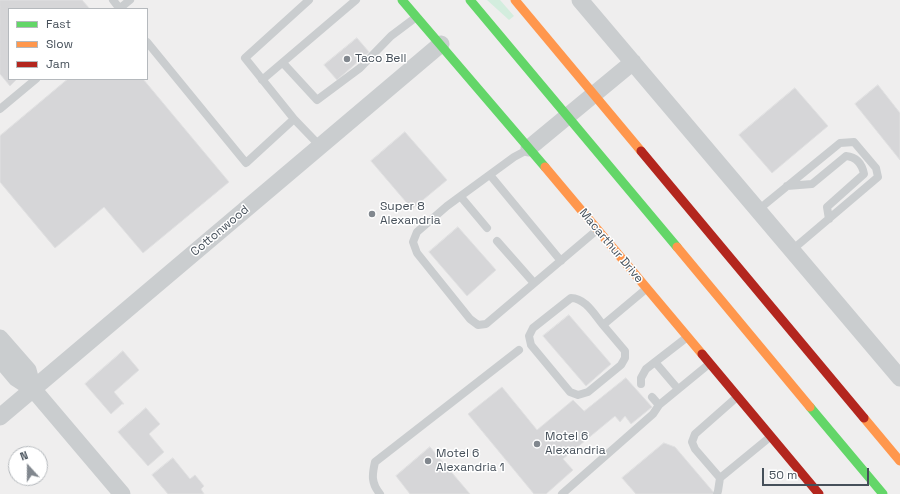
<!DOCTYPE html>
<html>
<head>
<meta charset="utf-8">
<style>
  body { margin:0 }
  #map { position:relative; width:900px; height:494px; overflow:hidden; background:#efeeee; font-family:"Space Grotesk",sans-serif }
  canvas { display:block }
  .legend { position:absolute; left:8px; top:8px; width:140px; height:72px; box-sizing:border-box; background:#fff; border:1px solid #b5b9bd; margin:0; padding:5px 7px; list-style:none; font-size:12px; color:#46505a }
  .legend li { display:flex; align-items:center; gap:8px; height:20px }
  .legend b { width:20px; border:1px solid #b5b9bd }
  .north { position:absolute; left:8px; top:446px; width:40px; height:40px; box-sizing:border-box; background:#fff; border:1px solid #b5b9bd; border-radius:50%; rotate:339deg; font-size:11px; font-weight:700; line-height:16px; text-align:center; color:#46505a }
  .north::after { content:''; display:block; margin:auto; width:14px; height:18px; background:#81878e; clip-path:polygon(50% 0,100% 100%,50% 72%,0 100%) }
  .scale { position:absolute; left:762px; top:468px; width:107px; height:18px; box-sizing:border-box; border:2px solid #46505a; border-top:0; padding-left:5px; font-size:12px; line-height:14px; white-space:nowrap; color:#46505a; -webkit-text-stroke:3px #fff; paint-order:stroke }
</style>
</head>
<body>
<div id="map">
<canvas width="900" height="494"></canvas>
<ul class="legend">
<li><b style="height:5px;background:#63d668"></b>Fast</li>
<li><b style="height:5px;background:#ff974d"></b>Slow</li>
<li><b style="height:5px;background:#b3261e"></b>Jam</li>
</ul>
<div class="north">N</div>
<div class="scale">50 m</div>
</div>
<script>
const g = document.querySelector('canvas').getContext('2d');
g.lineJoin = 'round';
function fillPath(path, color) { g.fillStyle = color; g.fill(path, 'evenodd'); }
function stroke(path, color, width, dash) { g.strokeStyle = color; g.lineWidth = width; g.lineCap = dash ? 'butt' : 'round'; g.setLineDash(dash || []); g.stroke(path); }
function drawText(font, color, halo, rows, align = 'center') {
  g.font = font + ' "Space Grotesk",sans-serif'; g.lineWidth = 3; g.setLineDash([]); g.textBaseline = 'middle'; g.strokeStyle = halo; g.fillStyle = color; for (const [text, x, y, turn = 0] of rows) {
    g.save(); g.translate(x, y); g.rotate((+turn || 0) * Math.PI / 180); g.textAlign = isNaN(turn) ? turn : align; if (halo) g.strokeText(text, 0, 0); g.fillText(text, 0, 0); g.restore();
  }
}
const green = new Path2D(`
  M487 0H500L514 16 509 20Z`);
const building = new Path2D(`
  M0 0H82L90 9H9V79H17L10 86 0 74Z
  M357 38 369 52 337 80 324 65Z
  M68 79H143L229 182 143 253 104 207 55 248 0 182V136Z
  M878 85 900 113V160L855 104Z
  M795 88 828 126 772 173 739 135Z
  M405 132 447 180 412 209 371 161Z
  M458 227 496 270 467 296 429 252Z
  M569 315 611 364 586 386 543 336Z
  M123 351 139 370 114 392 124 404H122L111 414 85 384Z
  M626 378 652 407 631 424 625 416 620 422 615 416 563 459 573 470 546 494H534L468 414 502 387 537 430 573 400 584 411Z
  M146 408 160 424 149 434 164 452 148 466 118 432Z
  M664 443 675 447 715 494H636L622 478Z
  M430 447 470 494H410L396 476Z
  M173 458 190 479 195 475 204 486 201 489 204 494H168L152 475Z`);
const lane = new Path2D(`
  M113 0 120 9
  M119 9 130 0
  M147 42 246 163 294 119 320 146
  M283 63 317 100 360 68 391 36 415 18
  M262 80 356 0
  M0 109 36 79
  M294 119 245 58 309 0
  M529 149 514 157 447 206 417 232 413 242 417 253 470 319 478 325 486 324 597 230
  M490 175 561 261
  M787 186 812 184 846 156C857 157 862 164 864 174L827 207 829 219
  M461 197 487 228
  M758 210 840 143 854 142 876 168 878 177 792 250
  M497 241 534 283
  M603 325C594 314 585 298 571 298L533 328 529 336 531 345 570 392 578 395 588 392 621 365 625 358V351L603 325 646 289
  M655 362 678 389
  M641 384V378L646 369 686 338
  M652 397 659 405 709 364
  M737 397 695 434 692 442 695 449 720 478 770 437
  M380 494C371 483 372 475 375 462L519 350
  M562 494 653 414 659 405
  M717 494 718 491 720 478`);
const street = new Path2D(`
  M580 0 900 378
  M529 148 633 62
  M0 338 28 370 33 389
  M0 359 16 378 33 389 122 494
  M0 417 441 44`);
const fast = new Path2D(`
  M402 0 545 167
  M470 0 677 247
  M810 407 883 494`);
const slow = new Path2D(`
  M515 0 641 151
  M545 167 702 354
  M677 247 810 407
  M864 418 900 461`);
const jam = new Path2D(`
  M641 151 864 418
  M702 354 819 494`);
const markers = [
  [347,59,4,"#81878e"],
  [372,214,4,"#81878e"],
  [537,444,4,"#81878e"],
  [428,461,4,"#81878e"]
];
const poiNames = [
  ["Taco Bell",355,59],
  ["Super 8",380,207],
  ["Alexandria",380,221],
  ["Motel 6",545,437],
  ["Alexandria",545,451],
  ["Motel 6",436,454],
  ["Alexandria 1",436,468]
];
const streetNames = [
  ["Cottonwood",220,231,-40],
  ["Macarthur Drive",611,246,50]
];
fillPath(green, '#d3edde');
fillPath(building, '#d6d6d8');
stroke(building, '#e0e0e1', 1);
stroke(lane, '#cacdcf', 8);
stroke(street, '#cacdcf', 17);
stroke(fast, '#63d668', 9);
stroke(slow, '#ff974d', 9);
stroke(jam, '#b3261e', 9);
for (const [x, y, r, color] of markers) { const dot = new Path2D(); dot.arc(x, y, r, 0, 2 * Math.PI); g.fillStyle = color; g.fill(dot); stroke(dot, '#fff', 1.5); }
drawText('12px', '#46505a', '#fff', poiNames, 'left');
drawText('12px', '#46505a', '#fff', streetNames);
</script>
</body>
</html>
